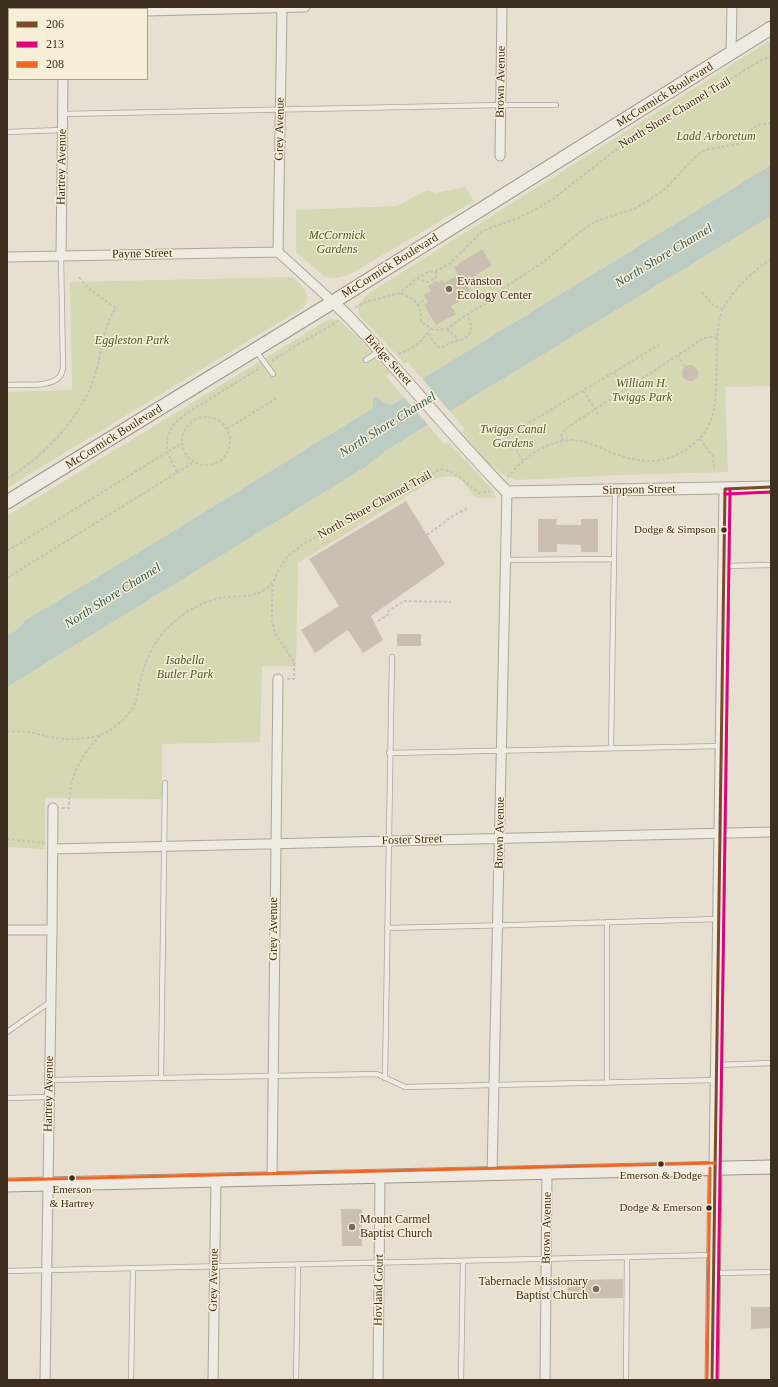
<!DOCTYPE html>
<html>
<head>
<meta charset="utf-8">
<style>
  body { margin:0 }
  #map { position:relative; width:778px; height:1387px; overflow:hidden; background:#e7e0d1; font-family:Georgia,serif }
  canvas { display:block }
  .frame { position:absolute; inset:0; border:8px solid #3d2e20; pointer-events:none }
  .legend { position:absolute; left:8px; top:8px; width:140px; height:72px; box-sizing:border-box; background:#f7eed8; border:1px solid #ada18e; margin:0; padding:5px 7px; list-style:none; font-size:12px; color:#3d2e20 }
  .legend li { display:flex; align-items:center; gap:8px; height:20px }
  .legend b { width:20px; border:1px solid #ada18e }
</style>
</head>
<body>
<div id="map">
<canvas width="778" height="1387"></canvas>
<div class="frame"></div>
<ul class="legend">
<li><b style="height:5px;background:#7a4b2a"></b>206</li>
<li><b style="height:5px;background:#e5007d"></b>213</li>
<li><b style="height:5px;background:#f26522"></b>208</li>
</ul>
</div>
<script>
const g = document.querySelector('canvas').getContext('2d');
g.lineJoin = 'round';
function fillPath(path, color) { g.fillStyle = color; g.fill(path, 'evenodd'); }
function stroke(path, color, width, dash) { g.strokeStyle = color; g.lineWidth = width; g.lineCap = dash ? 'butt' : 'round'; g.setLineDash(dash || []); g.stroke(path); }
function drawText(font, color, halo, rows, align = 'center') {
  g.font = font + ' Georgia,serif'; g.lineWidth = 3; g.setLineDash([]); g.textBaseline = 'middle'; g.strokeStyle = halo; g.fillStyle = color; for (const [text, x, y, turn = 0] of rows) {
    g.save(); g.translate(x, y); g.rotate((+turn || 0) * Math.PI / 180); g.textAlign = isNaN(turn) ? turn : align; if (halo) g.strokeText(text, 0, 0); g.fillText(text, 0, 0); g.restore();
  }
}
const green = new Path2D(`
  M771 40V165L422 379 408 362 405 364 360 316C355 306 361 300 369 293Z
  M465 187 474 201 349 275 336 278 325 277 296 252V210L397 206 427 190 436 193Z
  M771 216V386L725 387 728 472 620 475 518 480C494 476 477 449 462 432L465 429 450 411Z
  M293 277C302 286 313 294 304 307L7 488V392L72 390 70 282Z
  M329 319 339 320 358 338 390 373 386 376 403 397C388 407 391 405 376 396L373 398V408L159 540 26 620 15 631 7 636V516Z
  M428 425 444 444 448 442 492 489 496 498C489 498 479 499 474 495 469 491 466 484 461 480 452 474 442 476 433 480L298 563 296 666H262L260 742 162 744V799L45 798V849L7 847V687L367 466 384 452Z`);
const water = new Path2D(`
  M771 165V216L450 411 384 452 367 466 7 687V636L15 631 26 620 159 540 373 408V398L376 396C380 398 385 404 390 404 398 405 416 385 422 379Z`);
const pier = new Path2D(`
  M421 377 451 413 429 426 402 395Z`);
const building = new Path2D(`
  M482 249 492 265 465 282 472 294 451 306 456 314 436 325 424 305 428 302 424 295 431 291 428 286 436 281 438 283 442 280 444 283 458 275 454 267Z
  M682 373a8 8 0 1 1 16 0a8 8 0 1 1-16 0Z
  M406 501 445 564 371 616 383 640 363 653 348 630 315 653 301 630 339 606 309 559Z
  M538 519H557L556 525H581V519H598V552H581V545L557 544V552H538Z
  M397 634H421V646H397Z
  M341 1209H362V1246H342Z
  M623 1279V1298L568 1299 567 1280Z
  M751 1307H771V1328L751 1329Z`);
const path = new Path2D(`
  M417 278 427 282 436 278V271
  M702 292 713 305 723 309
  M417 305 426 299
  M355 308 363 303 373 300 400 293 417 278 426 273 436 271 451 263 482 231 511 221 533 211 553 199 631 138 693 103 756 63 771 56
  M431 329 439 330 448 328 462 318 483 305 493 299 504 288 542 263 585 228 599 220 634 209 649 200 664 190 697 155 705 150 738 144 743 141 749 131 758 125 771 123
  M447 329 459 340
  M428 334 438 347C444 347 447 344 453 342 456 341 460 341 463 339 474 335 472 323 467 315
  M398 354C413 349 423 341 431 328L421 322C422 305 414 298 400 293
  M678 355 685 367
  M272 361 302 342 329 327 338 320
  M614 372 626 390
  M583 391 598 414
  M618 395 622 400
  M182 441a24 24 0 1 1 48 0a24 24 0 1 1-48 0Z
  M227 429 277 398
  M700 439 713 456 714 470
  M563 441 561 436 565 429 704 338 712 337 718 338
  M523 461 507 436 659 345
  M177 472 167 452V439L173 425 187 413 260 368
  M507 477C512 473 515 468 520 464 533 451 553 441 571 440 582 440 593 445 603 449 640 464 665 469 698 440 729 414 708 343 723 309 731 292 755 269 771 259
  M7 479C43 457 78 421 93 381 102 357 101 329 116 308L88 288 79 277
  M427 535C440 526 455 513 469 508
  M7 551 182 443
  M7 578 194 462
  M273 584 272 597V621L275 633 294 662V679H287
  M378 621 389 614 388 611 404 601 451 602
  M7 732C24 729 39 735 55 738 67 740 89 739 100 735 112 731 131 715 135 703 138 697 138 689 140 682 144 666 150 649 161 635 178 615 202 600 228 597 240 596 254 597 264 590 276 583 274 577 281 566 286 557 294 551 302 545L440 469C458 471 466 484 479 493L490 491
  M62 808H69C69 778 79 758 100 736
  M7 839 44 843`);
const service = new Path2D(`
  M63 114 501 105H556
  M7 132 62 130
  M256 351 273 374
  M366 360 380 351
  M7 385C21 384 52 388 60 376 62 373 63 369 63 366L61 256
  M505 560 614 559
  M724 566 771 565
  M611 748 615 490
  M389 753 721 746
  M607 922V1083
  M387 928 513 925 719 919
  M7 1032 50 1002
  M717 1065 771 1063
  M161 1078 165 783
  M385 1078 392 657
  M49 1080 377 1074 405 1087 716 1080
  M7 1098 49 1097
  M7 1271 713 1255
  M715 1273 771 1272
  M131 1380 133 1268
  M296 1380 298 1265
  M461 1380 463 1261
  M626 1380 627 1257`);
const minor = new Path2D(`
  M64 9V7
  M147 11 305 7
  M7 14H9
  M731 53 732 7
  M500 156 502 7
  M278 252 282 7
  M278 252 333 302
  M61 256 63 79
  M7 257 278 252
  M53 849 771 832
  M7 930H52
  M492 1174 507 492
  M272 1178 278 679
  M45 1380 52 930 53 808
  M213 1380 216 1179
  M378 1380 380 1177
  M545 1380 547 1173`);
const tertiary = new Path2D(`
  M333 302C350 317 365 334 380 351 422 398 463 447 507 492L771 487
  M715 1168 725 489`);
const secondary = new Path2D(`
  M7 502 333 302 771 28
  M7 1185 771 1167
  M712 1380 715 1168`);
const bus1 = new Path2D(`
  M725 489 771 487
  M712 1380 725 489`);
const bus2 = new Path2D(`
  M725 494 771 492
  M717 1380 730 489`);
const bus3 = new Path2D(`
  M7 1180 715 1163
  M707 1380 710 1168`);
const markers = [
  [449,289,4,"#786c5e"],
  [724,530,3.5,"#3d2e20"],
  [661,1164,3.5,"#3d2e20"],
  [72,1178,3.5,"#3d2e20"],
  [709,1208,3.5,"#3d2e20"],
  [352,1227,4,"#786c5e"],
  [596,1289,4,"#786c5e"]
];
const busNames = [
  ["Dodge & Simpson",716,530],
  ["Emerson & Dodge",661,1176,"center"],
  ["Emerson",72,1190,"center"],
  ["& Hartrey",72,1204,"center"],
  ["Dodge & Emerson",702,1208]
];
const streetNames = [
  ["Brown Avenue",501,82,-89],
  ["McCormick Boulevard",665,95,-32],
  ["North Shore Channel Trail",675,113,-31],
  ["Grey Avenue",280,129,-89],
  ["Hartrey Avenue",62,167,-89],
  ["Payne Street",142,254,-1],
  ["McCormick Boulevard",390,266,-32],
  ["Bridge Street",388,360,48],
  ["McCormick Boulevard",114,437,-32],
  ["Simpson Street",639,490,-1],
  ["North Shore Channel Trail",375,505,-29],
  ["Brown Avenue",500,833,-89],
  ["Foster Street",412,840,-2],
  ["Grey Avenue",274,929,-90],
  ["Hartrey Avenue",49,1094,-89],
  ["Brown Avenue",547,1228,-89],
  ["Grey Avenue",214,1280,-89],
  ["Hovland Court",379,1290,-89]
];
const parkNames = [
  ["Ladd Arboretum",716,137],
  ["McCormick",337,236],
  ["Gardens",337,250],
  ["Eggleston Park",132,341],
  ["William H.",642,384],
  ["Twiggs Park",642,398],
  ["Twiggs Canal",513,430],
  ["Gardens",513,444],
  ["Isabella",185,661],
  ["Butler Park",185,675]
];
const poiNames = [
  ["Evanston",457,282],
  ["Ecology Center",457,296],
  ["Mount Carmel",360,1220],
  ["Baptist Church",360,1234],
  ["Tabernacle Missionary",588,1282,"right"],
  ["Baptist Church",588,1296,"right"]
];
const waterNames = [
  ["North Shore Channel",664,256,-31],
  ["North Shore Channel",388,425,-32],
  ["North Shore Channel",113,596,-32]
];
fillPath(green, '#d6d7b3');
fillPath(water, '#bcccc2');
fillPath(pier, '#e7e0d1');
fillPath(building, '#cbbfb2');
stroke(service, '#ada599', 6);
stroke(minor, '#ada599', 11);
stroke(tertiary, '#ada599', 13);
stroke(secondary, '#9c958a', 15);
stroke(path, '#c8c2b9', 2, [3, 2]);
stroke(service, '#efebe3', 4.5);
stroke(minor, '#efebe3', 9);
stroke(tertiary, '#efebe3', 11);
stroke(secondary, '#efebe3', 13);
stroke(bus1, '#7a4b2a', 3);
stroke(bus2, '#e5007d', 3);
stroke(bus3, '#f26522', 3);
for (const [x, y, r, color] of markers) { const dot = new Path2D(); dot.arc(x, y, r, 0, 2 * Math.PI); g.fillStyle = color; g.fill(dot); stroke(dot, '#f7eed8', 1.5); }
drawText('11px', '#3d2e20', '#f7eed8', busNames, 'right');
drawText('12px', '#3d2e20', '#f7eed8', streetNames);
drawText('italic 12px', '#4d5a26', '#f7eed8', parkNames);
drawText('12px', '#3d2e20', '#f7eed8', poiNames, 'left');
drawText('italic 13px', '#2f5d5a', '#f7eed8', waterNames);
</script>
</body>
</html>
